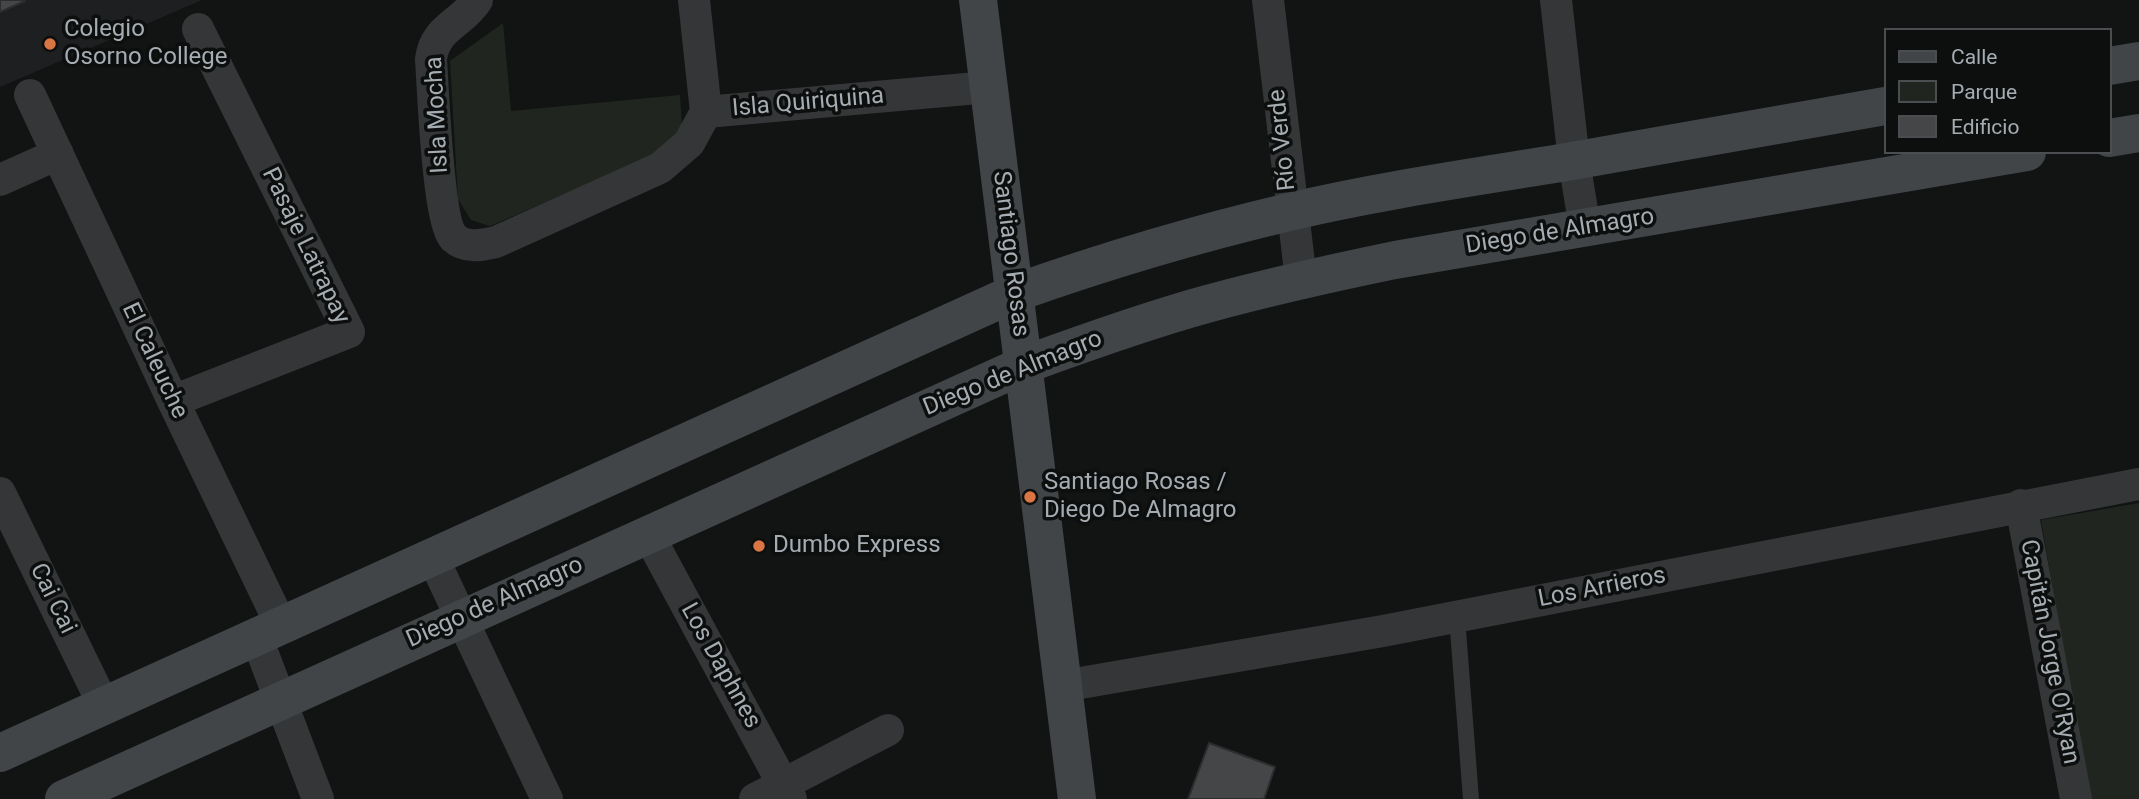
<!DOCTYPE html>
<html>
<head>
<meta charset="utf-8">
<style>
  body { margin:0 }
  #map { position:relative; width:2139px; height:799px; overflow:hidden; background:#121313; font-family:Roboto,sans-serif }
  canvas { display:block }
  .legend { position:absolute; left:1884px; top:28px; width:228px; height:126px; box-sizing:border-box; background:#0d0e0e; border:2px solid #4a4e50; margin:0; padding:9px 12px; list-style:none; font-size:21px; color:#a5adb2 }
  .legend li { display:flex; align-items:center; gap:14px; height:35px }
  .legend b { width:35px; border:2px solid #4a4e50 }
</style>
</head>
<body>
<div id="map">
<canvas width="2139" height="799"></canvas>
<ul class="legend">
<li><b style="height:9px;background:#424548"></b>Calle</li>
<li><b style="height:19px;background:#20261f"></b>Parque</li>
<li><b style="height:19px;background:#444648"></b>Edificio</li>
</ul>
</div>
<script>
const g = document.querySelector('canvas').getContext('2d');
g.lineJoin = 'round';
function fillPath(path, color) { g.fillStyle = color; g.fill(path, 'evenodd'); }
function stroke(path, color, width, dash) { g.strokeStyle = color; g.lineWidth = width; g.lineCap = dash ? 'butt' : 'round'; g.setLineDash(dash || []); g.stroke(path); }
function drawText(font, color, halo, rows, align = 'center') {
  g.font = font + ' Roboto,sans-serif'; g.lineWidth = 7; g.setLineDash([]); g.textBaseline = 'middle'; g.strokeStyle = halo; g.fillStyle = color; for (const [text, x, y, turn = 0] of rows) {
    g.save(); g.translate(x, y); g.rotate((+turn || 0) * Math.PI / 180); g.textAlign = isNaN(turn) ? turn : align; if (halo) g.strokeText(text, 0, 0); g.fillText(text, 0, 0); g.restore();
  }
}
const built = new Path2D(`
  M0 0H202L0 87Z`);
const green = new Path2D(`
  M503 23 511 111 680 95 682 126 660 153 490 226 471 220 458 199 450 61Z
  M2139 503V799H2089L2041 520Z`);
const building = new Path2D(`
  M0 0H24L25 1 0 12Z
  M1209 743 1275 767 1264 799H1188Z`);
const lane = new Path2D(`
  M1457 617 1471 799`);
const street = new Path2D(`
  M477 0C462 24 435 27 431 59 433 89 438 222 454 238 466 249 483 245 496 242L660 168 689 143 706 112 694 0
  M1268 0 1301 280
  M1556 0 1574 161 1585 228
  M30 95 173 401 281 625
  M706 112 989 87
  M0 180 58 154
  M173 401 349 332 198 29
  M0 493 104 706
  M2021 505 2076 799
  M648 534 791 799
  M432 556 547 799
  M256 636 318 799
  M1063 686 1383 631 2139 484
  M755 799 888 730`);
const secondary = new Path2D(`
  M978 0 1077 799
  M2109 66 2139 61
  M2109 138 2139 133
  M0 753 1015 293C1105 261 1196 234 1289 212 1382 190 1477 177 1572 161 1676 143 1781 124 1885 106
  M64 799 1024 365C1084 343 1145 321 1207 304 1269 287 1332 273 1395 260L2027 152`);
const markers = [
  [50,44,7,"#d97644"],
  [1030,497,7,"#d97644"],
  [759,546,7,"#d97644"]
];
const poiNames = [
  ["Colegio",64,30],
  ["Osorno College",64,58],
  ["Santiago Rosas /",1044,483],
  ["Diego De Almagro",1044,511],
  ["Dumbo Express",773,546]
];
const streetNames = [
  ["Isla Quiriquina",808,103,-5],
  ["Isla Mocha",438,115,-93],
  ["Río Verde",1283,140,-96],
  ["Diego de Almagro",1560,232,-9],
  ["Pasaje Latrapay",305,246,64],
  ["Santiago Rosas",1010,254,83],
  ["El Caleuche",154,361,65],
  ["Diego de Almagro",1013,374,-22],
  ["Los Arrieros",1602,588,-11],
  ["Cai Cai",52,599,64],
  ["Diego de Almagro",495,603,-24],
  ["Capitán Jorge O'Ryan",2049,652,79],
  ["Los Daphnes",720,666,61]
];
fillPath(built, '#1e1f20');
fillPath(green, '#20261f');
fillPath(building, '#444648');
stroke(building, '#2c2d2f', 2);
stroke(lane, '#343638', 16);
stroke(street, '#343638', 32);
stroke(secondary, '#424548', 38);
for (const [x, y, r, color] of markers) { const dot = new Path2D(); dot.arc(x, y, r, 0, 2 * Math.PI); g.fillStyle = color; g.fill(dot); stroke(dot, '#0d0e0e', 2.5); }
drawText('24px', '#a5adb2', '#0d0e0e', poiNames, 'left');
drawText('24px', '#a5adb2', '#0d0e0e', streetNames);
</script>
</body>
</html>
